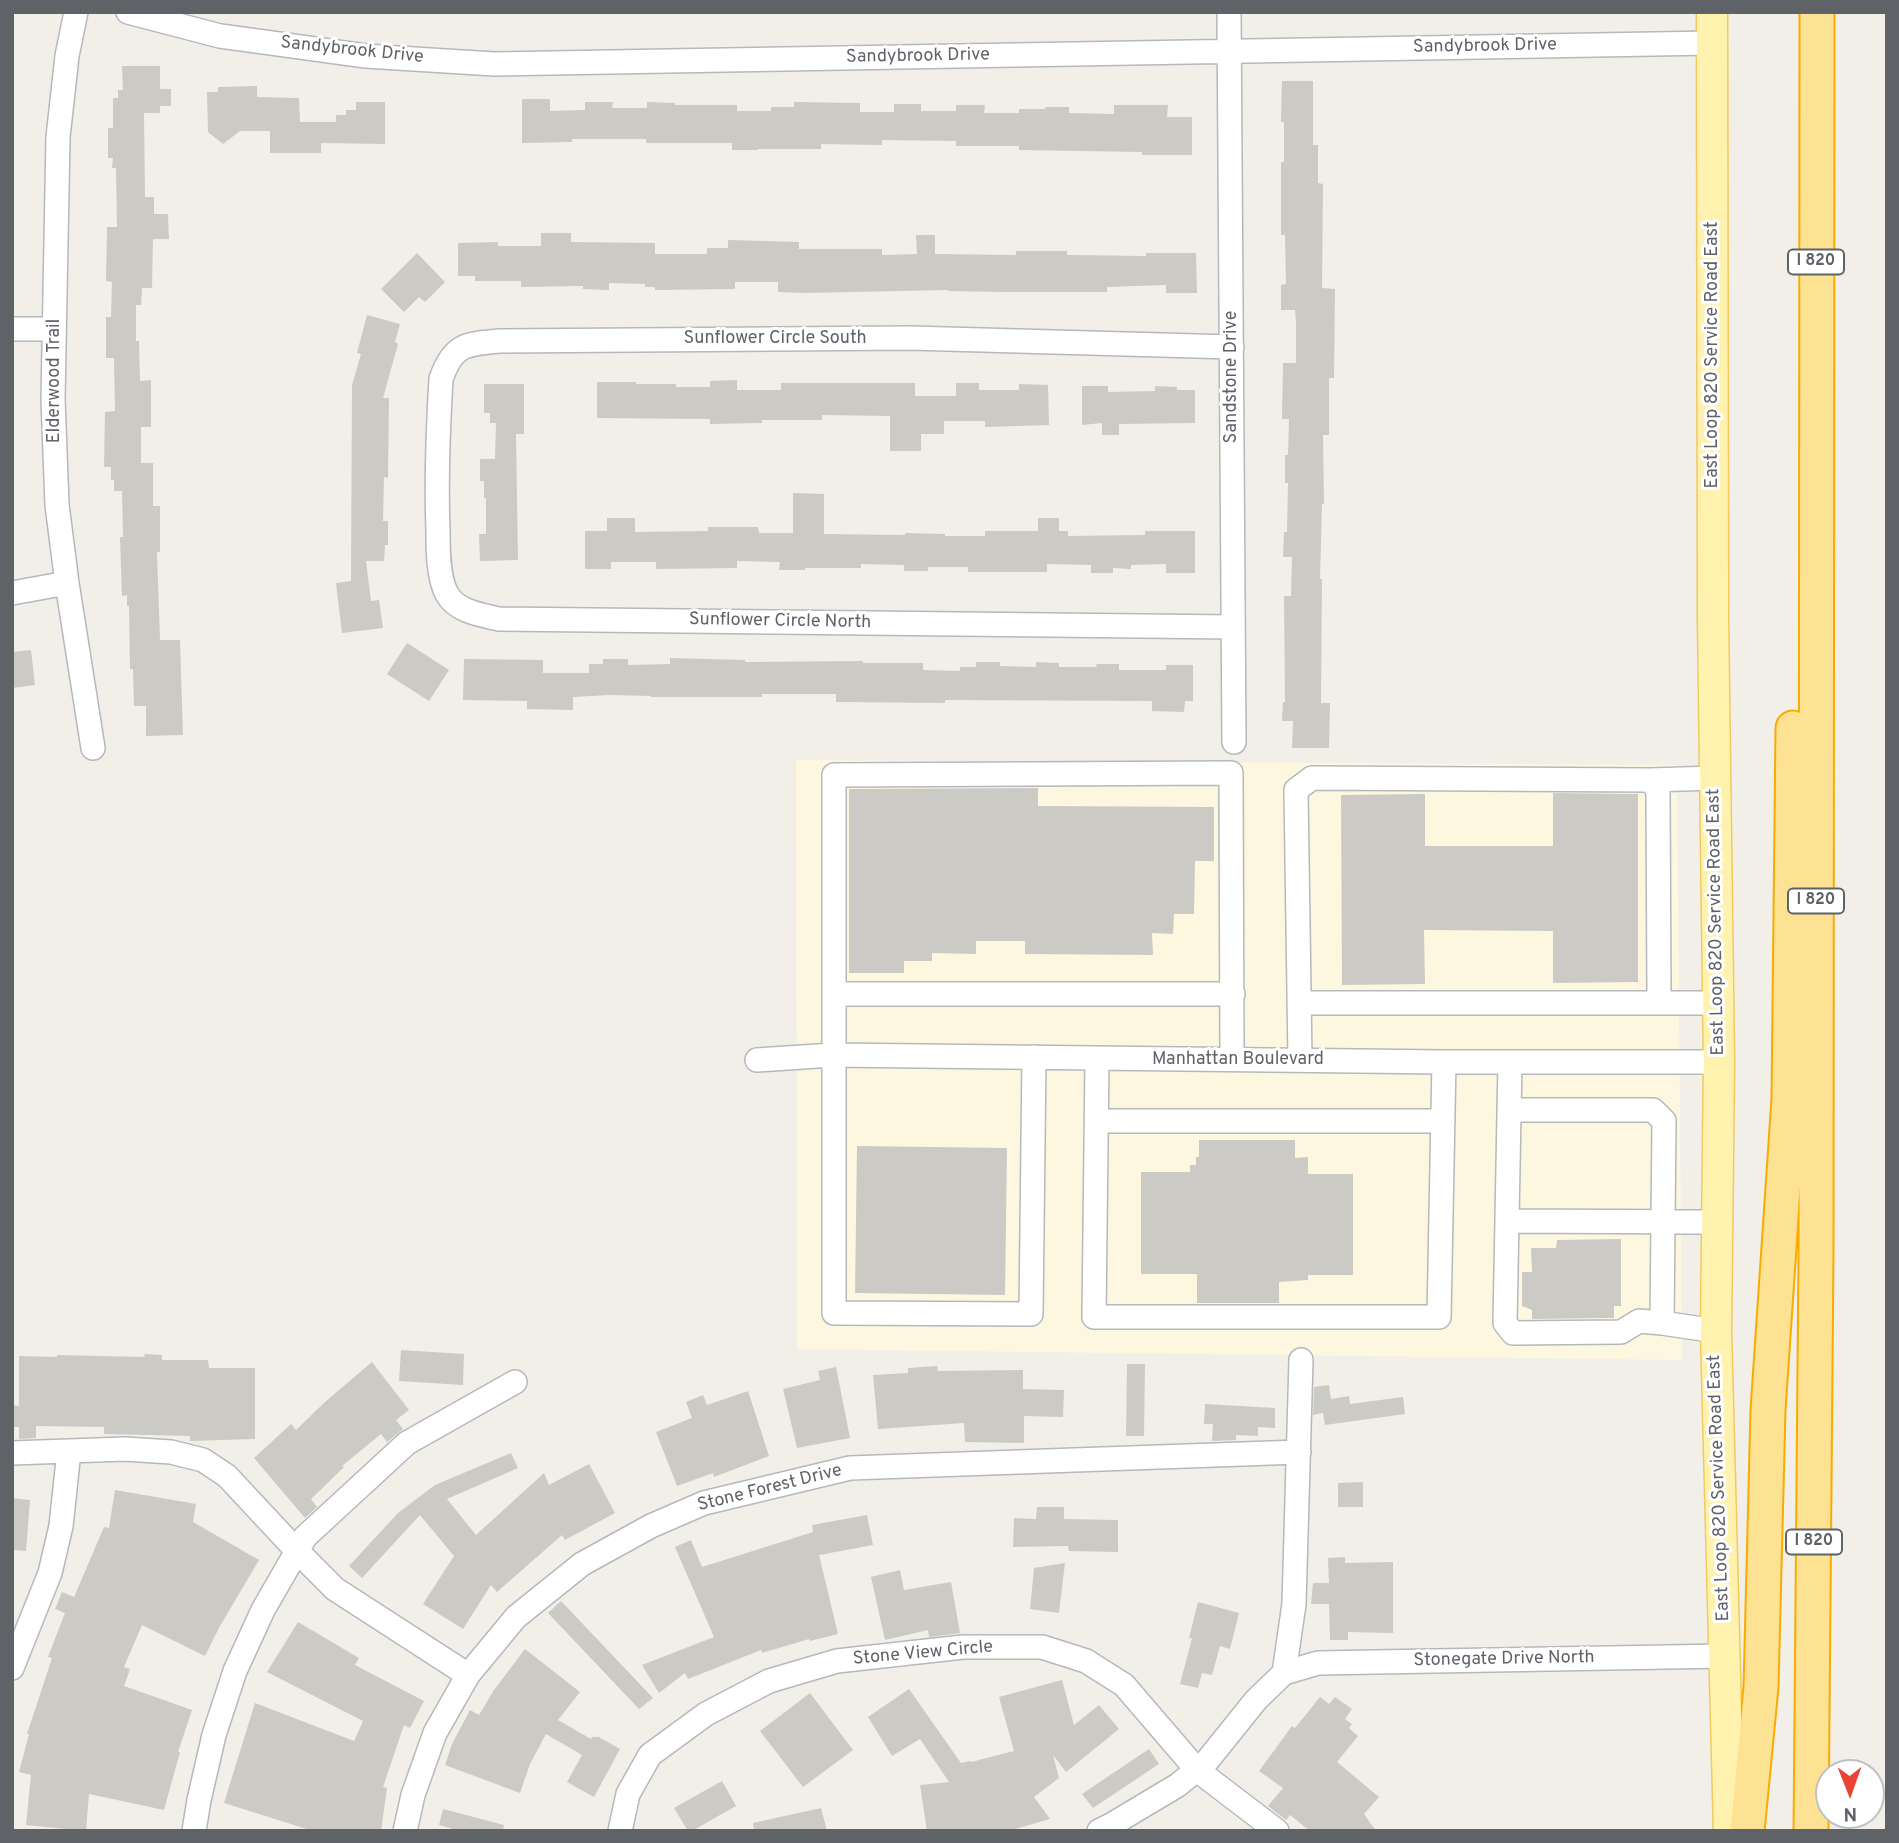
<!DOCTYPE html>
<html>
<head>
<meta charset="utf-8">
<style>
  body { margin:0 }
  #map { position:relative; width:1899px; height:1843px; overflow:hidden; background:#f1efe8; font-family:Overpass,sans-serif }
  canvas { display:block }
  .frame { position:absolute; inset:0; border:14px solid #5f6368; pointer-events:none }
  .north { position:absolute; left:1815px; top:1759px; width:70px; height:70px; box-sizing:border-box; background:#fff; border:2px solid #bfc1c3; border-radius:50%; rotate:179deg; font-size:19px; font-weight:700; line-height:28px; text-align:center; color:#5f6368 }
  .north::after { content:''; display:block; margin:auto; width:24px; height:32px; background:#ea4335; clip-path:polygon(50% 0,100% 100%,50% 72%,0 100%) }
</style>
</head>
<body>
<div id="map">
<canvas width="1899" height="1843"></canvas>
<div class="frame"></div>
<div class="north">N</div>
</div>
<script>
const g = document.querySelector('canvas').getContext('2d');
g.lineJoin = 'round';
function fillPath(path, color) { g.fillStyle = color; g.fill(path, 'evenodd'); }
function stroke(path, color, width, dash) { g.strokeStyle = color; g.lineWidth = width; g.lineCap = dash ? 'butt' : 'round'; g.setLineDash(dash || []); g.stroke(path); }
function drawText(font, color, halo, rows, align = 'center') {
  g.font = font + ' Overpass,sans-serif'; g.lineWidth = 6; g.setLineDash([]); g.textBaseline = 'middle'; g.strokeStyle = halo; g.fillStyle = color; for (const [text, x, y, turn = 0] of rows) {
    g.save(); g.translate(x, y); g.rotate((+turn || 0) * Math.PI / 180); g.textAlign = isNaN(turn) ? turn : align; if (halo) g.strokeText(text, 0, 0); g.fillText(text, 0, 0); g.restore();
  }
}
const commercial = new Path2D(`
  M796 760 1677 765 1682 1360 797 1349Z`);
const building = new Path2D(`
  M122 66H160V89H171V106H160V113H144L145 197H154V214H168L169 239H153L152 288H142L141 305H136V341H139L140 381 151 380V427H141V463H153V506H160V552H157L160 640H180L183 735 146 736V706H134L133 669H130L129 606H127V595L122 596 120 537H123L122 491H114V480H111V467H104L105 412 115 411 114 358H106V317H111L112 282 106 281 107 227H117L116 168H112L113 158H108V128H113V98H118V90H123Z
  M1282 81H1313V145H1318V183L1323 184 1322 288 1335 289 1334 378H1329V435H1323L1324 504H1322L1320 579H1322L1321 703H1330L1329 748H1292L1293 721H1282L1283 702H1285L1284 596H1291L1292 557H1283L1284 532H1287L1288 483H1285V455H1288L1289 419H1282L1283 363H1296V323L1295 310H1281V285L1286 284 1285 235H1281V162H1284V122H1281Z
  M257 86V97L299 98 300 122H336V115H346V110H356V102H385V144L321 143V153H270V131H240L223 144 208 132 207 92H218V87Z
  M522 99H550V111L585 110V102H613L612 108H647V102L675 103V105H737V111H771V107H794V102L860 103V112H894V104H921V111H956V105H985L984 113H1019V109H1045V107H1069V113L1114 114V105H1168L1167 117H1192V155H1142V152L1019 150V146H956V141L882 140V145L821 144V149H758V150H732V143H646V139H572V142L522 143Z
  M541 233H571V242L655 243V254H707V248H728V240L799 242V249H882V255L917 254 916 235H935V254L1016 255V251H1067V255L1146 256V253H1196L1197 293H1166V285L1107 287V292H1000L948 291V290L804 293 778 292V282H735V289L655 290V287H645V284L609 283V290L583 289V286L521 287V281H475V276H458V243L498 242V246H541Z
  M417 253 445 282 425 302 419 297 404 312 381 289Z
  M367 315 400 324 395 342 398 344 383 398H389L388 478 384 477 383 521H388V545H385L384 561H366L371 601 379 600 383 628 342 633 336 583 351 581 352 385 361 354 357 353Z
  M737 380V390H781V383H915V396H956V383H979V390H1019V384L1048 385 1049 425 985 427V421H944V434H921V451H890V416L822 415V420H762V423L710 424V419L597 418V382H636V384H676V387H710V381Z
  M484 384H524V434H516L518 560 480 561 479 534H486V498H484V481H480V459H495L496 423H490V413H484Z
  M1082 386H1108V392L1155 391V386L1177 387V390H1195V423L1119 424V435H1102V423L1082 425Z
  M793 493 824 494V534L905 535V533L945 534V536H985V531H1038V518H1059V531H1068V536L1145 535V531H1195V573H1166V564L1131 565V569L1113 568V573H1091V565L1047 564V572H968V567H928V571H904V565L861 564V568H805V570H779L780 562 737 561V568L656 569V562H611V569H585V531H607V518H635V532L708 531V527H758L759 533H793Z
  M407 643 449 670 429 701 387 674Z
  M31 650 35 685 12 688V652Z
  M670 658 745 660V662L863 661V663H923V670L960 671V667H976V662H1000V666L1036 667V662L1059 663V667H1097L1096 664H1119V670H1166V665H1193V701H1185L1184 712 1152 711V701L945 700V703L836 702V694H762V697H651V696L609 695 573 697V710L527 709V701L463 700 464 659 543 660V673H589V664H603V659H628V665L670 664Z
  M1038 788V806L1214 807V861H1195L1194 914H1174L1173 934 1152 933 1153 955 1025 954V941H976V954L932 953V961H904V973H849V789Z
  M1553 793 1638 794V982L1553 983V931L1424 930 1425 984 1342 985 1341 795 1425 794V846H1553Z
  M1199 1140H1295V1158L1308 1157V1174H1353V1275H1308V1280L1279 1282V1303H1197V1274H1141V1172H1190V1165H1196V1157H1199Z
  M857 1146 1007 1148 1005 1295 855 1293Z
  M1621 1239V1306H1614V1318L1532 1319V1310L1522 1306V1272H1532L1531 1248H1556L1557 1240Z
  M401 1350 464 1354 463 1385 399 1381Z
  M145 1354 162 1355V1360H208L209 1368H255V1439L190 1441V1436L104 1434V1427L36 1426V1438L19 1439V1427H12V1405L19 1406V1356L57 1357V1355L144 1357Z
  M372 1362 409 1410 396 1420 403 1429 387 1442 381 1434 342 1466 344 1467 311 1499 317 1507 305 1518 254 1458 291 1424 296 1430 325 1402Z
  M1127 1364H1145L1144 1436H1126Z
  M937 1366 938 1371 1023 1370V1389L1064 1390 1063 1417 1024 1416V1443L965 1442 964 1423 878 1429 873 1375 908 1373V1368Z
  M836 1367 850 1438 797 1448 783 1389 820 1380 818 1371Z
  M1329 1385 1331 1399 1349 1396 1350 1404 1403 1397 1405 1414 1325 1425 1323 1413 1313 1415 1314 1387Z
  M748 1391 769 1456 714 1477 713 1473 677 1486 656 1432 692 1418 686 1402 703 1395 707 1405Z
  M1205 1404 1275 1408V1428L1258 1427V1436L1236 1435V1440L1212 1441 1213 1424H1204Z
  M511 1453 518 1468 447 1499 476 1535 544 1473 549 1485 589 1464 615 1513 565 1540 562 1535 497 1592 491 1585 463 1629 423 1604 454 1556 420 1515 362 1578 349 1566 398 1513 435 1485Z
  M1363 1482V1507H1338V1483Z
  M115 1490 196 1504 193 1522 259 1560 220 1626 205 1656 142 1625 124 1667 130 1669 124 1686 192 1710 178 1752H180L164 1810 89 1794 86 1831 26 1825 31 1775 19 1772 29 1734H27L52 1658 48 1657 65 1613 55 1609 62 1592 74 1597 104 1527 109 1528Z
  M12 1498 30 1500 26 1551 12 1550Z
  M1037 1507H1064V1519L1118 1520V1552L1069 1551 1068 1546 1013 1547 1014 1518 1036 1519Z
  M867 1515 873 1545 819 1555 838 1634 810 1641 809 1639 762 1653 761 1650 688 1679 685 1673 659 1693 642 1665 714 1637 675 1547 691 1540 702 1567 813 1532 812 1525Z
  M1345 1557V1563L1393 1562V1633L1348 1632V1640H1330L1329 1604H1311L1313 1583H1329L1328 1558Z
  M1065 1563 1059 1613 1030 1609 1034 1568Z
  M900 1570 904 1590 951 1582 960 1633 929 1637 928 1630 885 1640 871 1577Z
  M561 1601 653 1698 639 1709 548 1613Z
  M1198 1602 1239 1613 1230 1649 1220 1646 1212 1675 1202 1673 1198 1688 1180 1684 1192 1638H1189Z
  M298 1622 359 1658 355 1665 424 1701 410 1728 404 1725 383 1787 387 1788 381 1831H313L224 1803 255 1703 354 1741 363 1721 267 1672Z
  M525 1649 580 1692 558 1720 591 1739 592 1737H599L620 1749 594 1797 567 1782 582 1755 546 1734 530 1764 520 1793 445 1765 452 1744 470 1710 479 1715 494 1690Z
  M1062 1680 1074 1725 1099 1705 1119 1729 1066 1772 1053 1755 1059 1778 1034 1797 1050 1819 1008 1831H927L920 1785 949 1782 920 1739 892 1756 868 1717 909 1689 961 1763 970 1761 971 1762 1014 1751 999 1697Z
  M810 1693 853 1750 803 1787 760 1731Z
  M1320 1697 1329 1704 1335 1697 1352 1709 1345 1719 1352 1724 1349 1728 1358 1736 1337 1762 1379 1797 1364 1814 1376 1831H1310L1290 1815 1286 1820 1268 1806 1283 1788 1259 1771 1292 1726 1295 1728Z
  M1149 1749 1159 1764 1093 1808 1082 1794Z
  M722 1781 736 1806 692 1831H688L674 1808Z
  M821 1808 827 1831H754L753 1823Z
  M443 1809 504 1825 503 1831H460L439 1825Z`);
const minor = new Path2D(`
  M76 12 67 56 58 137 53 399 57 505 67 583 93 748
  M128 12 220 36 366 56 494 64 1712 43
  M1229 12 1234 742
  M12 329H54
  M1232 347 911 338 500 341C466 344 453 344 441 379 438 430 436 480 438 531 438 549 438 578 447 594 457 612 482 615 499 619L1233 627
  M12 593 67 583
  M1650 780 1715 778
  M834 994H1233
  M1299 1003H1718
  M1034 1057 1031 1314 834 1313V775L1231 773 1232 1059
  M1097 1059 1094 1317H1439L1444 1062
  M757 1060 833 1055 1444 1062H1719
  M1300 1060 1296 790 1312 778 1650 780 1658 790 1659 1002
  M1510 1062 1505 1323 1513 1333 1621 1332 1639 1321 1662 1323 1716 1331
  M1509 1110H1653L1664 1121 1662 1323
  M1097 1121H1443
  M1507 1221 1718 1222
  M12 1453 125 1449 171 1452 203 1460 227 1476 297 1551 335 1589 468 1675
  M12 1668 50 1573 61 1526 69 1451
  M1284 1673 1294 1604 1301 1360
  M194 1831 199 1800 214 1735 235 1671 263 1610 305 1537 407 1443 515 1382
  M405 1831 413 1795 435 1733 468 1675 516 1617 582 1564 651 1526 704 1503 850 1468 1299 1452
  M620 1831 628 1794 650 1755 706 1714 769 1681 837 1661 963 1647H1042L1086 1661 1124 1685 1197 1770 1277 1831
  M1099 1831 1111 1825 1178 1785 1207 1761 1256 1700 1284 1673 1318 1663 1725 1656`);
const major = new Path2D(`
  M1712 12 1713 617 1719 1062 1716 1331 1729 1831`);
const highway = new Path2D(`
  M1747 1831 1761 1687 1768 1410 1789 1099 1793 728
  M1811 1831 1816 1253 1817 12`);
const shields = [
  [1816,262,56],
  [1816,901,56],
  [1814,1542,56]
];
const shieldNames = [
  ["I 820",1816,262],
  ["I 820",1816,901],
  ["I 820",1814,1542]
];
const streetNames = [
  ["Sandybrook Drive",1485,47,-1],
  ["Sandybrook Drive",352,51,6],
  ["Sandybrook Drive",918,57,-1],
  ["Sunflower Circle South",775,339],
  ["East Loop 820 Service Road East",1713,355,-90],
  ["Sandstone Drive",1232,377,-90],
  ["Elderwood Trail",55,381,-90],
  ["Sunflower Circle North",780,622,1],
  ["East Loop 820 Service Road East",1717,922,-91],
  ["Manhattan Boulevard",1238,1060],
  ["East Loop 820 Service Road East",1720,1488,-92],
  ["Stone Forest Drive",770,1489,-14],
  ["Stone View Circle",923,1654,-5],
  ["Stonegate Drive North",1504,1660,-1]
];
fillPath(commercial, '#fef7e0');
fillPath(building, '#cccac5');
stroke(minor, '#b5b8bc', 26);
stroke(major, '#f2c960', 33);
stroke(highway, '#f9ab00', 37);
stroke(minor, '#fff', 23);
stroke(major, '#fff2af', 30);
stroke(highway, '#fde293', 33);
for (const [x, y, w] of shields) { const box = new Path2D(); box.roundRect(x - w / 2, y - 12.5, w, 25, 5); g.fillStyle = '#fff'; g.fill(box); stroke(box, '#5f6368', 2); }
drawText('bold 16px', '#5f6368', null, shieldNames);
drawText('18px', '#5f6368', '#fff', streetNames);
</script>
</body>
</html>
